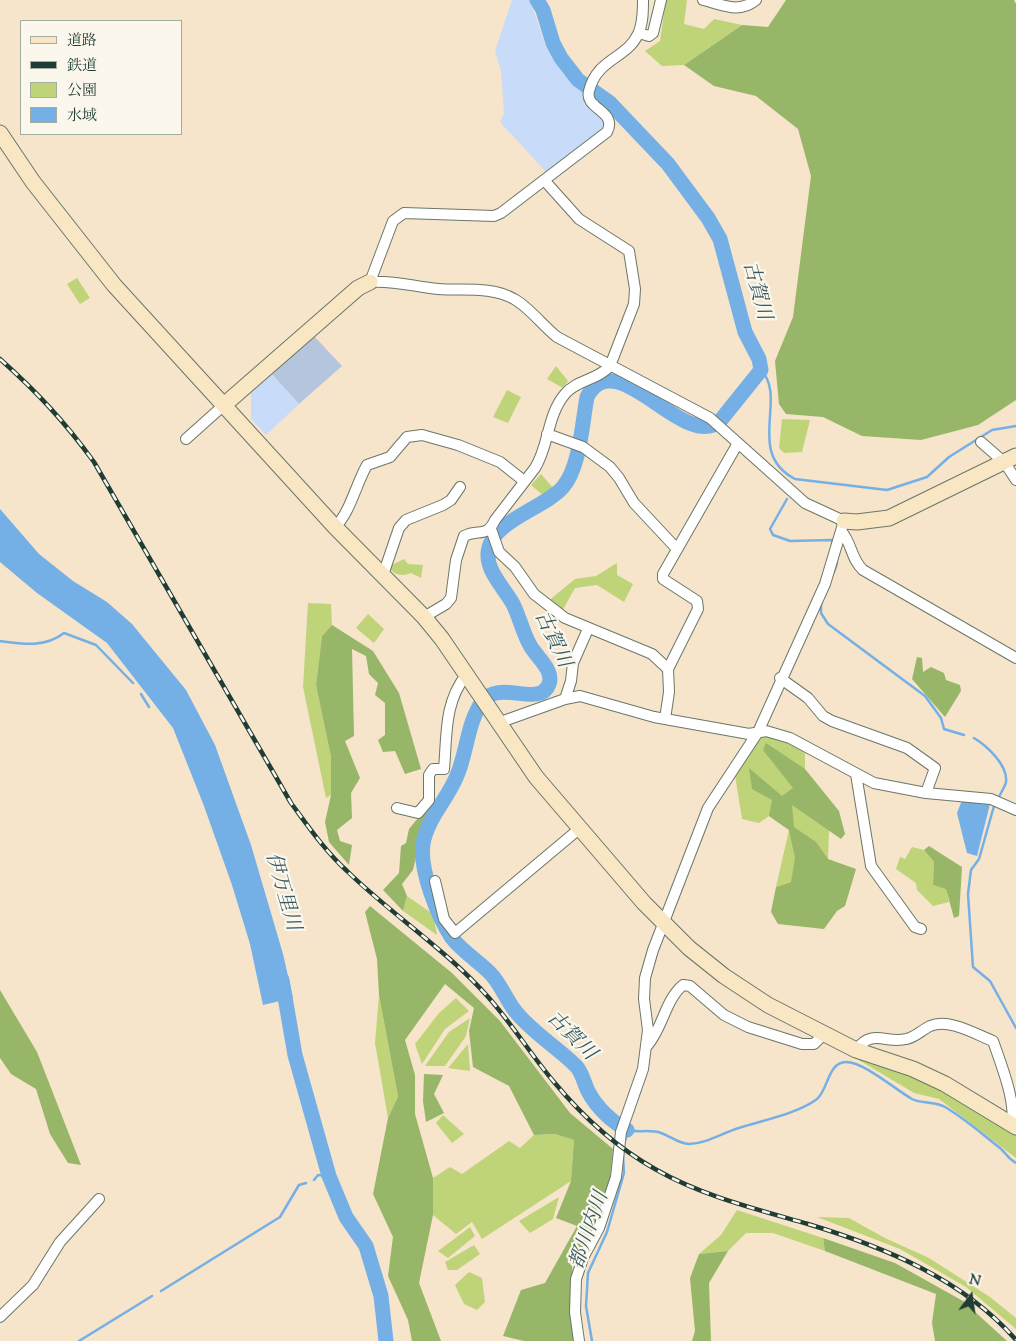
<!DOCTYPE html>
<html>
<head>
<meta charset="utf-8">
<style>
  body { margin:0 }
  #map { position:relative; width:1016px; height:1341px; overflow:hidden; background:#f6e4cb; font-family:"Sorts Mill Goudy","Noto Serif JP",serif }
  canvas { display:block }
  .legend { position:absolute; left:20px; top:20px; width:162px; height:115px; box-sizing:border-box; background:#fbf7ec; border:1px solid #a3ada2; margin:0; padding:6px 9px; list-style:none; font-size:15px; color:#1f3d34 }
  .legend li { display:flex; align-items:center; gap:10px; height:25px }
  .legend b { width:25px; border:1px solid #a3ada2 }
  .north { position:absolute; left:946px; top:1271px; width:50px; height:50px; -webkit-text-stroke:4px #fbf7ec; paint-order:stroke; rotate:14deg; font-size:14px; font-weight:700; line-height:20px; text-align:center; color:#1f3d34 }
  .north::after { content:''; display:block; margin:auto; width:18px; height:22px; background:#1f3d34; clip-path:polygon(50% 0,100% 100%,50% 72%,0 100%) }
</style>
</head>
<body>
<div id="map">
<canvas width="1016" height="1341"></canvas>
<ul class="legend">
<li><b style="height:6px;background:#f9e7c3"></b>道路</li>
<li><b style="height:6px;background:#1f3d34"></b>鉄道</li>
<li><b style="height:14px;background:#bfd478"></b>公園</li>
<li><b style="height:14px;background:#74b0e6"></b>水域</li>
</ul>
<div class="north">N</div>
</div>
<script>
const g = document.querySelector('canvas').getContext('2d');
g.lineJoin = 'round';
function fillPath(path, color) { g.fillStyle = color; g.fill(path, 'evenodd'); }
function stroke(path, color, width, dash) { g.strokeStyle = color; g.lineWidth = width; g.lineCap = dash ? 'butt' : 'round'; g.setLineDash(dash || []); g.stroke(path); }
function drawText(font, color, halo, rows, align = 'center') {
  g.font = font + ' "Sorts Mill Goudy","Noto Serif JP",serif'; g.lineWidth = 4.5; g.setLineDash([]); g.textBaseline = 'middle'; g.strokeStyle = halo; g.fillStyle = color; for (const [text, x, y, turn = 0] of rows) {
    g.save(); g.translate(x, y); g.rotate((+turn || 0) * Math.PI / 180); g.textAlign = isNaN(turn) ? turn : align; if (halo) g.strokeText(text, 0, 0); g.fillText(text, 0, 0); g.restore();
  }
}
const built = new Path2D(`
  M512 0H530L546 47 584 92V102L605 121 601 131 546 172 500 122 504 114 501 71 495 51Z
  M271 373 299 404 266 435 251 419V392Z`);
const industrial = new Path2D(`
  M313 335 342 366 299 404 271 373Z`);
const green = new Path2D(`
  M666 0H687L684 24 704 29 714 19 742 25 684 65 662 66 645 51 660 41Z
  M77 278 90 298 80 304 67 284Z
  M556 366 568 381 563 388 547 379Z
  M507 390 521 397 508 423 493 417Z
  M782 419 810 420 802 452 784 453 779 448Z
  M541 474 554 489 545 497 531 485Z
  M404 559 408 564 423 565 421 578 411 573C401 577 395 575 388 567Z
  M617 563V575L633 584 624 602 597 585 575 588 561 613 547 602 575 579 596 576Z
  M308 603 331 604 332 625 322 636 316 685 331 757V795L326 798 303 687Z
  M368 614 384 629 374 643 356 628Z
  M762 735 785 740 805 753V769L829 831 828 859 791 882 776 887 789 830 769 816 759 823 742 819 735 775Z
  M912 847 924 850 934 862 933 885 946 888 949 902 933 906 917 890 916 883 896 869 900 857 905 859Z
  M407 896 433 914 437 935 403 911Z
  M379 995 398 1098 388 1118 375 1043Z
  M456 998 469 1011 445 1029 422 1064 415 1044 439 1013Z
  M470 1018 466 1036 445 1066H425L449 1032Z
  M468 1044 470 1071 448 1068Z
  M847 1053 898 1070 949 1094 1016 1134V1158L939 1099 914 1093Z
  M443 1115 464 1134 452 1143 436 1123Z
  M555 1134 574 1140 571 1181 482 1239 472 1222 456 1234 433 1215V1178L450 1167 462 1174 509 1141 520 1148 534 1135Z
  M559 1197 553 1219 530 1233 519 1221Z
  M737 1210 823 1238 825 1251 773 1233H746L728 1251 699 1254 721 1235Z
  M817 1217 849 1218 885 1238 929 1258 990 1297 1016 1318V1329L966 1287 900 1249Z
  M470 1227 475 1236 448 1258 438 1251Z
  M474 1245 480 1254 457 1270H448L445 1262Z
  M469 1272 482 1278 485 1302 477 1310 464 1304 455 1285Z`);
const forest = new Path2D(`
  M786 0H1014L1016 4V400L978 425 921 440 862 436 823 417 786 414 779 404 775 361 793 317 811 176 798 129 756 96 714 86 684 65 742 25 768 27Z
  M332 625 373 651 399 693 421 769 405 774 395 751 383 752 378 740 385 735V703L375 695 378 683 369 674 366 656 352 649 354 736 345 741 360 778 351 793 352 818 337 830 340 841 352 845 349 865 329 842 325 822 331 795V757L316 685 322 636Z
  M917 657 922 658 923 672 931 667 944 673 946 680 960 685 961 691 945 717 912 679Z
  M766 743 805 769 839 811 845 834 841 839 792 805 794 827 816 842 828 859 856 869 845 906 837 911 824 929 778 924 771 912 776 887 791 882 795 858 789 830 769 816 772 800 752 789 749 768 782 796 793 788 763 750Z
  M433 800 435 810 422 831 413 870 402 884 407 896 403 911 383 890 399 873 401 846 406 843 409 829Z
  M929 846 962 867 959 916 954 918 946 889 933 885 934 862 924 850Z
  M370 906 452 973 500 1021 570 1113 613 1149 610 1178 595 1226 572 1265 575 1341H524L503 1336 521 1290 545 1283 577 1226 556 1218 571 1181 574 1140 555 1134 534 1135 509 1086 473 1067 469 1031 474 1008 445 984 405 1040 415 1075V1114L433 1178V1215L419 1283 441 1341H412L408 1320 388 1276 393 1237 373 1194 388 1118 398 1097 379 995 377 959 365 912Z
  M0 990 37 1052 81 1165 68 1163 50 1134 36 1089 11 1074 0 1058Z
  M424 1074 443 1075 434 1094 444 1113 426 1122 423 1101Z
  M823 1238 895 1263 963 1301 1007 1341H935L932 1323 936 1294 825 1251Z
  M728 1251 709 1283 711 1341H692L695 1331 690 1278 699 1254Z`);
const water = new Path2D(`
  M0 509 39 554 73 581 107 602 132 624 186 690 215 745 251 845 283 954 293 998 263 1005 250 944 232 885 204 806 173 728 107 643 37 593 0 562Z
  M962 800 990 804 977 856 967 853 957 813Z`);
const stream = new Path2D(`
  M761 370C788 398 745 453 795 479L887 490 927 477 949 457 992 430 1016 426
  M787 499 770 529 773 535 790 541 833 540 832 544
  M834 572 837 563
  M821 603V613L828 624 925 696 941 718 944 729 964 735
  M0 641C22 644 45 648 64 633L96 645 133 683
  M141 694 149 707
  M974 738C987 746 1008 765 1006 782 1005 787 1001 792 999 797
  M994 806 979 859 971 870 968 894 973 967 990 981 1016 1028
  M625 1141 627 1130C639 1133 650 1129 661 1133 670 1136 679 1144 689 1144 706 1144 722 1133 739 1128 763 1120 797 1114 817 1099 828 1090 828 1062 846 1062 864 1062 896 1090 912 1099 922 1104 934 1101 945 1107 964 1118 982 1134 1000 1148 1006 1153 1008 1159 1016 1163
  M314 1180 318 1175 329 1176
  M161 1291 280 1217 299 1185 306 1183
  M79 1341 152 1296
  M592 1341 586 1306 588 1273 607 1232 624 1173 623 1156`);
const river = new Path2D(`
  M537 0 543 10 553 43 561 58 578 80 609 102 668 164 708 218 720 239 745 332 759 359 761 370 720 421C683 452 617 341 587 397 582 424 580 467 563 487 544 509 489 521 488 554 487 572 505 589 513 604 520 618 523 634 531 647 538 658 554 671 549 684 540 709 499 678 482 702 468 722 467 750 458 773 449 798 427 818 423 844 419 869 438 917 452 938 462 951 478 961 490 973 501 984 506 1000 516 1012 533 1033 557 1047 576 1066 582 1072 584 1083 588 1091 596 1107 612 1122 627 1130
  M282 980 295 1055 329 1176 346 1217 366 1246 381 1296 386 1341`);
const street = new Path2D(`
  M703 0C724 5 738 14 756 0
  M639 33 649 36 653 33 661 0
  M547 434 583 447 610 467 619 478 634 503 677 549
  M186 439 224 405
  M981 442 1005 463 1016 480
  M335 527C350 513 356 484 367 465L390 457 407 437 422 435 458 445 500 462 524 481
  M491 529 499 552 515 567 534 594 565 618 652 654 668 669
  M842 532C852 544 851 559 863 570L1016 658
  M383 575 399 528 406 520 443 505 451 500 460 487
  M424 617 446 604 451 598 456 560 464 536C479 528 486 539 495 520L535 468C549 446 547 415 565 394 576 380 598 380 610 366L634 304 635 289 629 251 579 219 544 180
  M780 678 808 698 823 716 832 721 907 748 935 768 926 793
  M565 699 571 681 573 663 588 629
  M665 719 669 692 668 669 698 609 697 601 663 579V574L738 443
  M498 723 565 699 580 696 654 717 749 734 766 731 790 738 874 783 926 793 991 799 1016 810
  M856 774 871 866 915 927 921 929
  M397 808 418 813 429 800V775L433 769H444C447 735 444 703 466 675
  M435 881 444 919 455 933 579 829
  M647 1046C663 1028 665 1000 683 985L690 986 724 1015 748 1027 802 1044H814L824 1034
  M856 1050C872 1028 886 1044 906 1039 914 1038 922 1030 930 1026 949 1018 975 1034 993 1041 1001 1064 1016 1101 1012 1125
  M0 1317 33 1285 60 1242 99 1199
  M579 1341 575 1312 576 1279 583 1258 599 1228 616 1177 621 1132 643 1069 648 1030 644 999 645 978 653 950 708 808 758 732 825 584 844 521 805 503 710 418 557 337C542 325 529 307 514 299 491 286 463 291 438 289 416 287 393 280 370 282L393 221 404 213 494 216 501 213 607 132C618 111 584 109 589 91 597 58 627 59 638 34 643 24 643 11 643 0`);
const secondary = new Path2D(`
  M0 133 33 182 114 285 335 527 424 617 442 639 536 777 644 903 689 948 724 976 768 1005 856 1050 913 1069 945 1084 1016 1127
  M224 405 358 288 370 282
  M844 521 857 522 889 518 1016 456`);
const rail = new Path2D(`
  M0 359C38 393 64 421 94 462L291 803C308 826 325 851 347 871 392 915 447 950 489 998 512 1024 531 1055 554 1082 583 1117 616 1147 655 1169 702 1196 756 1209 808 1224 884 1247 963 1279 1016 1340`);
const waterNames = [
  ["古賀川",755,291,75],
  ["古賀川",551,640,65],
  ["伊万里川",281,892,74],
  ["古賀川",570,1037,45],
  ["都川内川",591,1231,-71]
];
fillPath(built, '#c8dcf9');
fillPath(industrial, '#b6c5de');
fillPath(green, '#bfd478');
fillPath(forest, '#97b668');
fillPath(water, '#74b0e6');
stroke(stream, '#74b0e6', 2.5);
stroke(river, '#74b0e6', 15);
stroke(street, '#6a7769', 12);
stroke(secondary, '#6a7769', 17);
stroke(street, '#fff', 10);
stroke(secondary, '#f9e7c3', 15);
stroke(rail, '#1f3d34', 4.5);
stroke(rail, '#fbf7ec', 2.5, [8]);
drawText('italic 20px', '#345a60', '#fbf7ec', waterNames);
</script>
</body>
</html>
